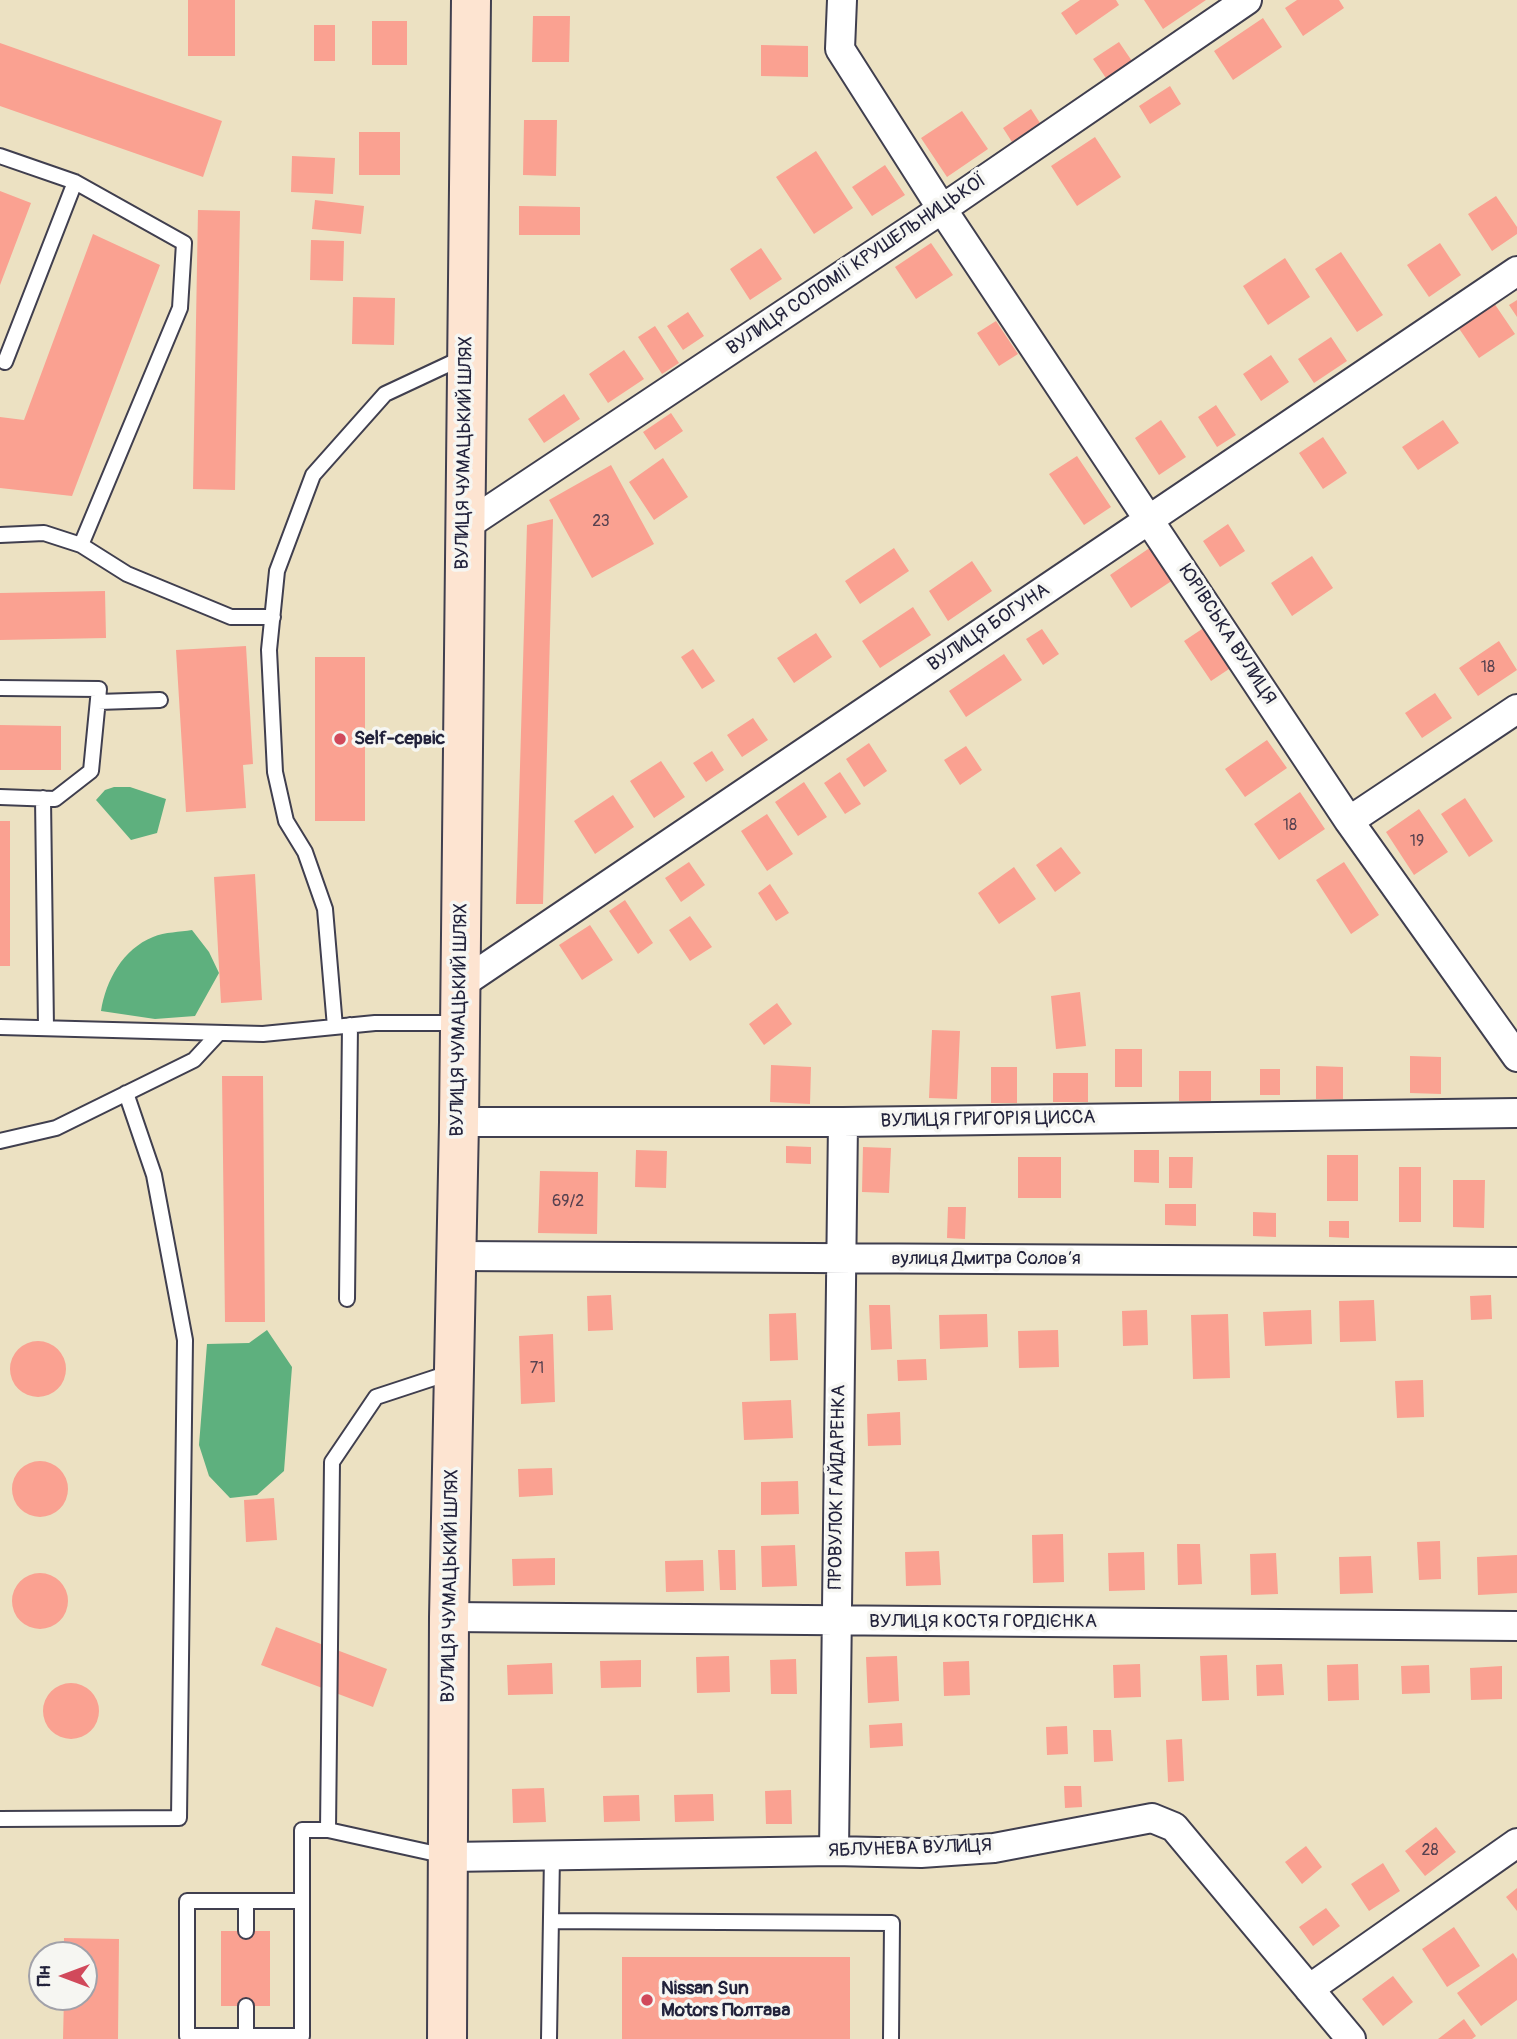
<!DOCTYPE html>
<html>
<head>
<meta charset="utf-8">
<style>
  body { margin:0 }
  #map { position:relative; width:1517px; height:2039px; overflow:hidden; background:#ece1c2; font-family:Pangolin,sans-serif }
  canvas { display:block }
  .north { position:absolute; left:28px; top:1941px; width:70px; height:70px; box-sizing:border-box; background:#f6f6f2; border:2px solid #a1a1a9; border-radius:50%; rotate:270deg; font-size:19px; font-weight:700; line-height:28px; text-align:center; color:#22223b }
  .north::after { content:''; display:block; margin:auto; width:24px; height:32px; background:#d1495b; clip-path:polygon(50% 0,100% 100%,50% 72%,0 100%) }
</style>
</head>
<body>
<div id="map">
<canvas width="1517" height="2039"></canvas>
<div class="north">Пн</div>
</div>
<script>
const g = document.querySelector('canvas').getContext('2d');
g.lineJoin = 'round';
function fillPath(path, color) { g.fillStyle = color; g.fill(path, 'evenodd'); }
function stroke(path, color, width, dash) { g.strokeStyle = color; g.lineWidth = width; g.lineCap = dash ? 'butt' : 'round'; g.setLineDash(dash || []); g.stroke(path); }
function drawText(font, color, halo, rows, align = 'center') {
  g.font = font + ' Pangolin,sans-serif'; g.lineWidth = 7; g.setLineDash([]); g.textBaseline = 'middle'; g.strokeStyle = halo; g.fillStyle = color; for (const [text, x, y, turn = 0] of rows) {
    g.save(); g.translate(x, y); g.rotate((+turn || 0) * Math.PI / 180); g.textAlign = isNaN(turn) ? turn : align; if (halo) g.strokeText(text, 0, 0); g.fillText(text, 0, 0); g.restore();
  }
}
const forest = new Path2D(`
  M114 787H130L166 799 157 833 131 840 96 800 105 790Z
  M192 930 209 952 219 973 195 1016 155 1019 101 1011C106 980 123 949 153 937 165 932 180 932 192 930Z
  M267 1330 292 1367 284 1471 257 1495 230 1498 209 1476 199 1445 207 1344 249 1343Z`);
const building = new Path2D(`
  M188 0H235V56H188Z
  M1080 0H1116L1119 5 1076 35 1061 13Z
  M1144 0H1206L1163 29Z
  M1297 0H1339L1344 8 1303 36 1285 8Z
  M533 16H570L569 62H532Z
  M1263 18 1282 47 1233 80 1214 51Z
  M372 21H407V65H372Z
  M314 25H335V61H314Z
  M1119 42 1134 64 1108 81 1093 59Z
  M0 43 222 121 203 177 0 106Z
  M761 45 808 46V77L761 76Z
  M1170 86 1181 104 1150 124 1139 106Z
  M1031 109 1040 123 1012 142 1003 128Z
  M962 111 988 149 947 177 921 138Z
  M524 120H557L556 176 523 175Z
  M359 132H400V175H359Z
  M1095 137 1121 177 1077 206 1051 166Z
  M816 151 853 208 814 234 776 177Z
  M292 156 335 158 333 194 291 192Z
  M885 165 905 195 872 216 852 187Z
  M0 191 31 203 0 285Z
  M1496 196 1517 227V234L1492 251 1468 214Z
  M315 200 364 206 361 234 312 229Z
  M519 206 580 207V235H519Z
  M198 210 240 211 235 490 193 489Z
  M93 234 160 265 72 496 0 488V417L24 420Z
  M311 240 344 241 343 281 310 280Z
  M931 243 953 275 916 299 895 267Z
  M1440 243 1461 275 1429 297 1407 265Z
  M761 248 782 279 750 300 730 269Z
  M1341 252 1383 315 1357 332 1315 269Z
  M1285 258 1310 297 1268 325 1243 286Z
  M353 297 395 298 394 345 352 344Z
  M1517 300V317L1509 305Z
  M1494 303 1515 334 1479 358 1458 327Z
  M688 312 704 336 683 350 667 326Z
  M996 321 1018 354 999 366 977 333Z
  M655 326 679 363 662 374 638 337Z
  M1331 337 1347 361 1314 383 1298 359Z
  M624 350 644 379 608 403 589 374Z
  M1271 355 1289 382 1261 401 1243 374Z
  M564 394 580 419 544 443 528 419Z
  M1216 405 1236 435 1217 447 1198 417Z
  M671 413 683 431 655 450 643 432Z
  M1161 420 1186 457 1159 475 1135 438Z
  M1443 420 1459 443 1418 470 1402 447Z
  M1323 437 1347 473 1323 489 1299 453Z
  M1077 456 1111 507 1084 525 1049 474Z
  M663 458 688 497 654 520 629 482Z
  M611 465 654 544 592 578 549 500Z
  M553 519 543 904H516L527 525Z
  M1228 524 1245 551 1220 567 1203 541Z
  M1151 547 1173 580 1131 608 1110 575Z
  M894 548 909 571 860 604 845 581Z
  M1312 556 1333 588 1292 616 1271 583Z
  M972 561 992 591 948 621 929 591Z
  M105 591 106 638 0 640V593Z
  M913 607 931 635 880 668 862 641Z
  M1205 627 1232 667 1211 681 1184 641Z
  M1042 629 1059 654 1043 665 1026 639Z
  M816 633 832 657 794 683 777 658Z
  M1499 641 1517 670 1478 696 1459 668Z
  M246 646 253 764 243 765 246 808 186 812 176 650Z
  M693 649 715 681 702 689 681 657Z
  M1004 654 1022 680 966 717 949 691Z
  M315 657H365V821H315Z
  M1435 693 1452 718 1422 738 1405 713Z
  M753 718 768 740 742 757 727 735Z
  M0 725 61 726V770H0Z
  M1267 740 1287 768 1245 797 1225 769Z
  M869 743 887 771 864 787 846 759Z
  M966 746 982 770 960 785 944 760Z
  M712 751 724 770 706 782 693 763Z
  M661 761 685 797 654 818 630 781Z
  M840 772 861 804 845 814 824 783Z
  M804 782 827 817 798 836 775 802Z
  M1300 792 1325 829 1279 860 1254 824Z
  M613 795 634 827 595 854 574 821Z
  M1465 798 1493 841 1469 857 1441 814Z
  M1419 809 1448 852 1414 875 1386 832Z
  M767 814 793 854 767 871 741 831Z
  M0 821H10V966H0Z
  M1061 847 1081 873 1055 892 1036 865Z
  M689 862 705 885 681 902 665 878Z
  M1344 862 1379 915 1351 934 1316 880Z
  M1014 867 1036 899 999 924 978 893Z
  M255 874 262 1000 221 1003 214 877Z
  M770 884 789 913 776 921 758 893Z
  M625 900 653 943 638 954 609 911Z
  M690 916 712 947 690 961 669 930Z
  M590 925 613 960 582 980 559 945Z
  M1080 992 1086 1046 1056 1049 1051 996Z
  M777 1003 792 1024 764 1045 749 1024Z
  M932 1030 960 1031 957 1099 929 1098Z
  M1115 1049H1142V1087H1115Z
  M1410 1056 1441 1057V1094L1410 1093Z
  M771 1065 811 1067 810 1104 770 1102Z
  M1316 1066 1343 1067V1099H1316Z
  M991 1067H1017V1103H991Z
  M1260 1069H1280V1095H1260Z
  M1179 1071H1211V1101H1179Z
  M1053 1073H1088V1102H1053Z
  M222 1076H263L265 1322H225Z
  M786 1146 811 1147V1164L786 1163Z
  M863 1147 891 1148 889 1193 862 1192Z
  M636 1150 667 1151 666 1188 635 1187Z
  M1134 1150H1159V1183L1134 1182Z
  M1327 1155H1358V1201H1327Z
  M1018 1157H1061V1198H1018Z
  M1169 1157H1193L1192 1188H1169Z
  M1399 1167H1421V1222H1399Z
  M540 1171 598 1172 597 1234 538 1233Z
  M1453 1180H1485L1484 1228 1453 1227Z
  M1165 1204H1196V1226L1165 1225Z
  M948 1207H966L965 1239 947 1238Z
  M1253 1212 1276 1213V1237L1253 1236Z
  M1329 1221H1349V1238L1329 1237Z
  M611 1295 613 1330 588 1331 587 1296Z
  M1491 1295 1492 1319 1471 1320 1470 1296Z
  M1374 1300 1376 1341 1340 1342 1339 1301Z
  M869 1305H890L892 1349 871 1350Z
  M1147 1310 1148 1345 1123 1346 1122 1311Z
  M1311 1310 1312 1344 1265 1346 1263 1312Z
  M796 1313 798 1360 770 1361 769 1314Z
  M987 1314 988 1347 940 1349 939 1315Z
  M1228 1314 1230 1378 1193 1379 1191 1315Z
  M1058 1330 1059 1367 1019 1368 1018 1331Z
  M553 1334 555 1402 521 1404 519 1336Z
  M10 1369a28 28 0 1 1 56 0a28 28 0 1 1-56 0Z
  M926 1359 927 1380 898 1381 897 1360Z
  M1423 1380 1424 1417 1397 1418 1395 1381Z
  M791 1400 793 1438 744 1440 742 1402Z
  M900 1412 901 1445 868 1446 867 1414Z
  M12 1489a28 28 0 1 1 56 0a28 28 0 1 1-56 0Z
  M552 1468 553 1495 519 1497 518 1469Z
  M798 1481 799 1514 761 1515V1482Z
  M274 1498 277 1540 246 1542 244 1500Z
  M1063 1534 1064 1582 1033 1583 1032 1535Z
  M1440 1541 1441 1579 1419 1580 1417 1542Z
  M1177 1544H1200L1202 1584 1178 1585Z
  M795 1545 797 1586 762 1587 761 1546Z
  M718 1550H735L736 1590H720Z
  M939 1551 941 1585 906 1586 905 1552Z
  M1144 1552 1145 1590 1109 1591 1108 1553Z
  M1276 1553 1278 1594 1251 1595 1250 1554Z
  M1517 1555V1593L1478 1595 1477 1557Z
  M1371 1556 1373 1593 1340 1594 1339 1557Z
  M555 1558V1585L513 1586 512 1559Z
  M703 1560 704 1591 666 1592 665 1561Z
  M12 1601a28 28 0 1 1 56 0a28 28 0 1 1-56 0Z
  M276 1627 387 1669 373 1707 261 1665Z
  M1227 1655 1229 1700 1202 1701 1200 1656Z
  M729 1656 730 1692 697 1693 696 1657Z
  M897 1656 899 1701 868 1703 866 1657Z
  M796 1659 797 1694H771L770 1660Z
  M641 1660V1687L601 1688 600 1661Z
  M969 1661 970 1695 944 1696 943 1662Z
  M552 1663 553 1694 508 1695 507 1665Z
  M1140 1664 1141 1697 1114 1698 1113 1665Z
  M1282 1664 1284 1695 1257 1696 1256 1665Z
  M1358 1664 1359 1700 1328 1701 1327 1665Z
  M1429 1665 1430 1693 1402 1694 1401 1666Z
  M1502 1666V1699L1471 1700 1470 1668Z
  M43 1711a28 28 0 1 1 56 0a28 28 0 1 1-56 0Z
  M902 1723 903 1746 870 1748 869 1725Z
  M1067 1726 1068 1754 1047 1755 1046 1727Z
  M1093 1730H1111L1113 1761 1094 1762Z
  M1182 1739 1184 1781 1168 1782 1166 1740Z
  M1064 1786H1081L1082 1807 1065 1808Z
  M544 1788 546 1822 513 1823 512 1789Z
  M791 1790 792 1824H766L765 1791Z
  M713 1794 714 1821 675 1822 674 1795Z
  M639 1795 640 1821 604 1822 603 1796Z
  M1436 1827 1456 1852 1425 1876 1405 1851Z
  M1306 1846 1322 1867 1302 1884 1285 1862Z
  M1383 1863 1400 1891 1369 1911 1351 1884Z
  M1517 1888V1911L1506 1897Z
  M1326 1908 1340 1926 1313 1946 1299 1927Z
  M1454 1927 1480 1966 1447 1987 1422 1949Z
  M221 1931H270V2006H221Z
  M64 1938 119 1939 118 2039H63L64 1997H84V1955H64Z
  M1513 1953 1517 1959V2000L1481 2026 1457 1993Z
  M622 1957H850V2039H622Z
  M1393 1976 1413 2002 1383 2026 1362 1999Z
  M1464 2019 1476 2036 1472 2039H1438Z`);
const service = new Path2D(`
  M0 156 75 182
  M5 362 75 182 184 243 180 308 81 545
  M0 535 44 533 81 545 127 574 231 617H273
  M0 688 99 689 91 771 55 799 0 797
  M98 702 160 700
  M43 798 46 1028
  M0 1027 263 1034 375 1023H458
  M335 1027 325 909 305 852 286 821 275 772 269 650 277 571 313 475 385 394 464 357
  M0 1141 56 1128 194 1060 219 1033
  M347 1299 350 1025
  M0 1819 179 1818 185 1340 154 1175 126 1093
  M446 1856 328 1830 332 1462 376 1397 452 1372
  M187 1901H302V2036H187Z
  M246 1901V1931
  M302 1901V1830H328
  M551 1921 892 1923 891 2039
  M246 2006V2036
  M549 2039 552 1856`);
const minor = new Path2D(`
  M842 0 840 49 942 209 1349 821 1517 1057
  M464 527 942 209 1247 0
  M1349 821 1517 709
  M460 985 1517 271
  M459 1122H843L1517 1113
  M456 1256 1517 1262
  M449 1617 1517 1626
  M834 1851 843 1122
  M449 1857 834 1851 921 1853 994 1848 1152 1818 1174 1827 1351 2039
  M1309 1989 1517 1843`);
const secondary = new Path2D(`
  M447 2039 449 1617 459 1122 471 0`);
const markers = [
  [340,739,7,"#d1495b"],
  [647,2000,7,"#d1495b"]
];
const numberNames = [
  ["23",601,522],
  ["18",1488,668],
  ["18",1290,826],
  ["19",1417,842],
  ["69/2",568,1202],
  ["71",537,1369],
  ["28",1430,1851]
];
const streetNames = [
  ["ВУЛИЦЯ СОЛОМІЇ КРУШЕЛЬНИЦЬКОЇ",857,265,-34],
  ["ВУЛИЦЯ ЧУМАЦЬКИЙ ШЛЯХ",465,453,-89],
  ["ВУЛИЦЯ БОГУНА",989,628,-34],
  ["ЮРІВСЬКА ВУЛИЦЯ",1227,635,57],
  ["ВУЛИЦЯ ЧУМАЦЬКИЙ ШЛЯХ",460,1020,-89],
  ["ВУЛИЦЯ ГРИГОРІЯ ЦИССА",988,1120,-1],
  ["вулиця Дмитра Соловʼя",986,1259],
  ["ПРОВУЛОК ГАЙДАРЕНКА",838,1487,-89],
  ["ВУЛИЦЯ ЧУМАЦЬКИЙ ШЛЯХ",451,1586,-89],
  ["ВУЛИЦЯ КОСТЯ ГОРДІЄНКА",983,1622],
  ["ЯБЛУНЕВА ВУЛИЦЯ",910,1849,-2]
];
const poiNames = [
  ["Self-сервіс",354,739],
  ["Nissan Sun",661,1989],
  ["Motors Полтава",661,2011]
];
fillPath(forest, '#5eb07e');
fillPath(building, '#faa191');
stroke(service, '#403f4f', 18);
stroke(minor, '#403f4f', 32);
stroke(secondary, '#403f4f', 42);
stroke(service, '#fff', 14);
stroke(minor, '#fff', 28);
stroke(secondary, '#fde4d1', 38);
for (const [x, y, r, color] of markers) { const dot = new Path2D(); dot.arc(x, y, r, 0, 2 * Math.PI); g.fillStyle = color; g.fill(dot); stroke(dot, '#f6f6f2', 2.5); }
drawText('16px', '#584250', null, numberNames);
drawText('19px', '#22223b', '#f6f6f2', streetNames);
drawText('bold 19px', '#22223b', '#f6f6f2', poiNames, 'left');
</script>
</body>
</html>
